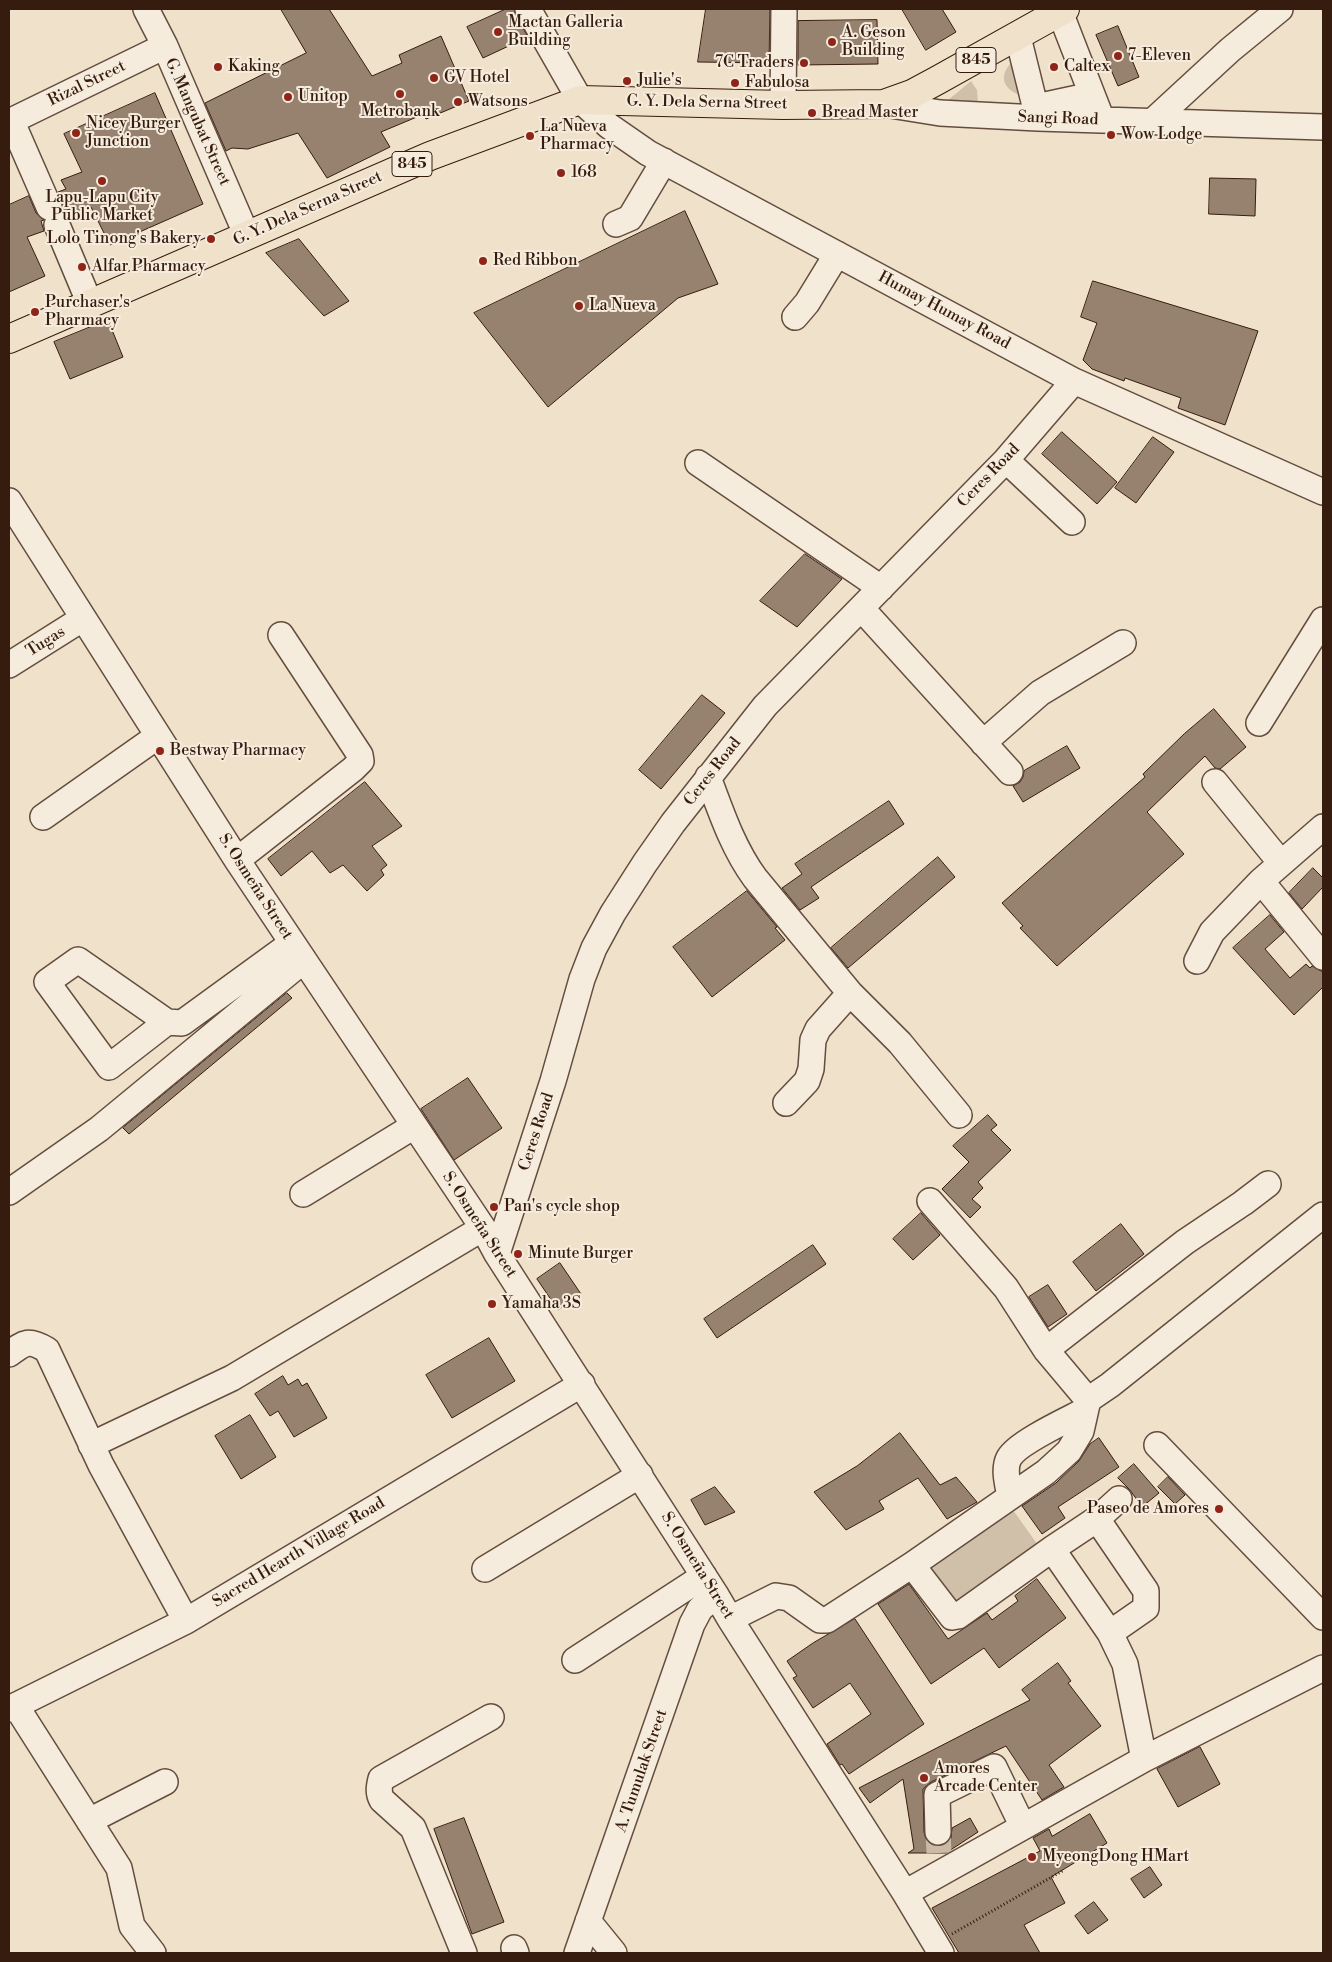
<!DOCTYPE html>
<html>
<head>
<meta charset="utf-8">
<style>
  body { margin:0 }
  #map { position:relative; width:1332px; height:1962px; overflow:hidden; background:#f0e1ca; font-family:"Libre Bodoni",serif }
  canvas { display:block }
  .frame { position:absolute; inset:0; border:10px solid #361c0f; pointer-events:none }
</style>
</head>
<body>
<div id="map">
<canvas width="1332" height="1962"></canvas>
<div class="frame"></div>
</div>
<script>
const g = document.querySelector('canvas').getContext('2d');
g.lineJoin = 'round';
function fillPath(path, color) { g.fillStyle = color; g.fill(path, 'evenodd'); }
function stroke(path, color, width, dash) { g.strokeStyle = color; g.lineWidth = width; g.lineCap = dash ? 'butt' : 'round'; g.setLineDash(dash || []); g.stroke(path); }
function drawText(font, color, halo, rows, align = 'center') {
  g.font = font + ' "Libre Bodoni",serif'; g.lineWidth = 4; g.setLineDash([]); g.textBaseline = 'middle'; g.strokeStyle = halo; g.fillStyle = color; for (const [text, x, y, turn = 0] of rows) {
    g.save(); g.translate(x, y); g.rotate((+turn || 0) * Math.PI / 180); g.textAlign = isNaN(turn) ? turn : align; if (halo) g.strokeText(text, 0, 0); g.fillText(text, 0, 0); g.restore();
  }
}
const green = new Path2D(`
  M1012 62 1020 95C1003 89 998 76 1012 62Z
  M971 81 977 90 978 102 947 101Z
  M1008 1503 1040 1548 959 1606 926 1562Z`);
const building = new Path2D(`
  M281 9H329L372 76 402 63 399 55 441 36 469 101 426 119 424 114 381 132 390 147 327 178 298 133 248 149 232 148 226 151 205 103 306 53Z
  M506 9H514L516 16 528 37 483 58 467 27Z
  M706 9H770L769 63 698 62Z
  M902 9H942L956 32 926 50Z
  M877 20 878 64 798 65V21Z
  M1118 26 1139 77 1118 86 1096 35Z
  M155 93 203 204 110 245 91 207 76 213 73 208 62 212V202L58 192 66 189 61 180 82 172 64 134Z
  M1210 178 1256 179 1255 216 1209 214Z
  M29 196 36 213 44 220 41 221 44 231 27 237 45 276 9 292V205Z
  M685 211 718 284 678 298 548 407 474 313Z
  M299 239 349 301 324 316 266 253Z
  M1093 281 1258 331 1225 425 1178 408 1181 398 1125 378 1124 381 1092 369 1083 360 1097 323 1081 317Z
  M108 320 123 357 70 379 54 342Z
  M1062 432 1117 482 1097 504 1042 454Z
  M1153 437 1174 452 1136 503 1115 488Z
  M805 554 842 579 797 627 760 601Z
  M702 695 725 713 661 789 639 770Z
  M1214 709 1246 747 1220 769 1215 768 1205 756 1147 812 1184 854 1057 966 1020 928 1023 926 1002 903 1145 777 1143 774 1184 734Z
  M1067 746 1080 768 1023 802 1013 786 1020 782 1023 777 1024 771Z
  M365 782 402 826 372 846 387 865 381 870 384 875 367 891 343 865 330 873 312 851 281 876 268 859Z
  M889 801 904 824 811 887 819 898 800 910 782 888 802 874 795 864Z
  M938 857 955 877 848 968 831 948Z
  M1313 868 1323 878V887L1302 909 1289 893Z
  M747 891 777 927 775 928 785 940 712 997 673 947Z
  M1270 915 1284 932 1265 949 1290 978 1306 964 1310 968 1312 966 1323 972V987L1294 1015 1233 948Z
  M287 993 292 998 129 1134 123 1128Z
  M468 1078 502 1128 454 1160 421 1109Z
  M988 1115 997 1125 991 1130 1011 1150 978 1182 983 1188 972 1199 981 1207 970 1218 942 1189 969 1162 953 1146Z
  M921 1213 940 1235 913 1260 893 1239Z
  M1121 1224 1144 1254 1096 1291 1073 1262Z
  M813 1245 826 1264 717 1338 704 1319Z
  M560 1263 581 1294 558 1310 537 1279Z
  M1048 1285 1067 1314 1048 1327 1029 1297Z
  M489 1338 515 1381 452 1418 426 1375Z
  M283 1376 288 1385 298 1379 302 1386 307 1383 327 1418 294 1437 278 1411 270 1416 255 1394Z
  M250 1415 276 1457 241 1479 215 1436Z
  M900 1433 940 1485 956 1477 977 1502 947 1519 918 1478 879 1501 884 1509 846 1530 814 1492 857 1466Z
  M1099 1438 1119 1467 1058 1507 1065 1518 1042 1534 1022 1506 1056 1483 1079 1461 1090 1444Z
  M1134 1464 1159 1493 1142 1507 1130 1490 1118 1478Z
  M1168 1477 1185 1495 1175 1504 1158 1487Z
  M715 1487 735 1512 705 1525 691 1500Z
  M1037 1579 1066 1618 999 1668 984 1648 931 1684 878 1604 909 1584 948 1639 987 1613 992 1620 1018 1601 1015 1596Z
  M855 1619 924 1724 849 1774 842 1764 840 1765 827 1744 871 1714 850 1683 813 1708 793 1678 797 1676 787 1661 813 1643Z
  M1058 1663 1071 1681 1068 1683 1101 1726 1049 1765 1064 1787 1042 1800 1006 1746 931 1782 923 1789 924 1832 926 1839 931 1844 938 1846 946 1844 951 1838 952 1828 970 1818 978 1832 946 1853H908L914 1849 903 1779 870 1803 859 1788 1030 1700 1022 1690Z
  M1200 1747 1220 1784 1178 1807 1157 1769Z
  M1090 1814 1107 1843 1051 1877 1065 1903 1024 1925 1040 1953H959L932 1908 1040 1851 1033 1838 1049 1829 1052 1836Z
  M464 1818 504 1922 472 1934 434 1829Z
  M1150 1867 1162 1885 1144 1898 1131 1879Z
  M1094 1902 1108 1920 1088 1934 1075 1916Z`);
const minorTunnel = new Path2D(`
  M938 1832 939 1853`);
const path = new Path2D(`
  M952 1934 1064 1870`);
const minor = new Path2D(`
  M146 9 165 46 247 236
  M528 9 580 100 609 126 648 153 1074 381 1323 492
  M1060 12 1102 120
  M1018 37 1038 118
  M884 104 940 113 1038 118 1323 127
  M783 105 784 9
  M1036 107 1092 95
  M11 120 49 207
  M1153 121 1230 50 1280 9
  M9 122 165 46
  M616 224 630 218 664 161
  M57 225 90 304
  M795 317 807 303 837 254
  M1006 460 1072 522
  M698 463 881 588
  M9 501 237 860 483 1228 497 1254 716 1595 730 1619 905 1893 941 1953
  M861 608 1010 772
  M9 665 82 619
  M1259 723 1323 620
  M983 743 1040 693 1123 643
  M708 777C721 812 733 848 755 878L850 993 900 1043 959 1115
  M1215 782 1281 863
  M43 817 158 736
  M237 860 353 769 361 761 360 755 281 635
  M1261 881 1323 957
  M1197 961 1212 932 1261 881 1323 827
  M167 1022 109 1067 47 982 78 960 167 1022 182 1023 292 943
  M786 1103 807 1081 811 1069 813 1040 818 1029 850 993
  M9 1192 99 1129 304 960
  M303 1194 414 1126
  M930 1201 1006 1288 1046 1350 1088 1400
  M497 1254 553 1081 582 979 594 948 613 913 645 863 673 823 765 706 1006 460 1074 381
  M1046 1350 1185 1242 1243 1203 1268 1184
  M9 1354C25 1342 29 1339 47 1350L101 1465 186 1621
  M91 1445 232 1378 483 1228
  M1157 1445 1323 1617
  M1010 1497C1008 1485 1003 1469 1009 1458 1017 1443 1067 1420 1084 1411
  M1097 1519 1146 1591V1608L1110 1633
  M1052 1549 1110 1633 1125 1664 1144 1759
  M912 1565 952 1617 958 1616 1052 1549 1097 1519 1119 1499
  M485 1569 640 1475
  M730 1619 776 1596 789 1598 820 1620H827L912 1565 1046 1472 1069 1451 1081 1431 1088 1400 1110 1385 1323 1215
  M575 1660 704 1576
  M16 1706 119 1868 132 1926 153 1953
  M9 1709 186 1621 582 1384
  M89 1821 165 1782
  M938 1832 937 1795 994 1767 1023 1827
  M905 1893 1144 1759 1323 1668
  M588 1921 614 1953
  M514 1948 516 1953
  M464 1953 413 1828 382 1800C378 1793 379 1787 381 1779L491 1717
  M577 1953 692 1624 700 1609 716 1595`);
const major = new Path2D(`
  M9 339 430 156 580 100 783 105 884 104 912 94 938 80 1065 9`);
const markers = [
  [498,32,5,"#8f2418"],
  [832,42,5,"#8f2418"],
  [1118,56,5,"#8f2418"],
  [804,63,5,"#8f2418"],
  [218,67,5,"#8f2418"],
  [1054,67,5,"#8f2418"],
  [434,78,5,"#8f2418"],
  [627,81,5,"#8f2418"],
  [735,83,5,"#8f2418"],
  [400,94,5,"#8f2418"],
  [288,97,5,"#8f2418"],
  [458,102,5,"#8f2418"],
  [812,113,5,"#8f2418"],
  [76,133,5,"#8f2418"],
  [1111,135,5,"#8f2418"],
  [530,136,5,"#8f2418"],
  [561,173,5,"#8f2418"],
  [102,181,5,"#8f2418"],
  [211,239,5,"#8f2418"],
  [483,261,5,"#8f2418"],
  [82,267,5,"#8f2418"],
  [579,306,5,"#8f2418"],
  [35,312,5,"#8f2418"],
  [160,751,5,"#8f2418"],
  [494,1207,5,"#8f2418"],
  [518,1254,5,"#8f2418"],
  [492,1304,5,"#8f2418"],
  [1219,1509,5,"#8f2418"],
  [924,1778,5,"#8f2418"],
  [1032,1857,5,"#8f2418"]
];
const shields = [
  [976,60,40],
  [412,164,40]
];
const shieldNames = [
  ["845",976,60],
  ["845",412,164]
];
const poiNames = [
  ["Mactan Galleria",508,23],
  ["Building",508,41],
  ["A. Geson",842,33],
  ["Building",842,51],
  ["7-Eleven",1128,56],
  ["7C Traders",794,63,"right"],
  ["Kaking",228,67],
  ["Caltex",1064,67],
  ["GV Hotel",444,78],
  ["Julie's",637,81],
  ["Fabulosa",745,83],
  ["Unitop",298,97],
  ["Watsons",468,102],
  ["Metrobank",400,112,"center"],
  ["Bread Master",822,113],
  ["Nicey Burger",86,124],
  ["Junction",86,142],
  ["La Nueva",540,127],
  ["Pharmacy",540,145],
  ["Wow Lodge",1121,135],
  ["168",571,173],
  ["Lapu-Lapu City",102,198,"center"],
  ["Public Market",102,216,"center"],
  ["Lolo Tinong's Bakery",201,239,"right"],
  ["Red Ribbon",493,261],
  ["Alfar Pharmacy",92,267],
  ["Purchaser's",45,303],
  ["Pharmacy",45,321],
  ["La Nueva",589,306],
  ["Bestway Pharmacy",170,751],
  ["Pan's cycle shop",504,1207],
  ["Minute Burger",528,1254],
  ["Yamaha 3S",502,1304],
  ["Paseo de Amores",1209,1509,"right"],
  ["Amores",934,1769],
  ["Arcade Center",934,1787],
  ["MyeongDong HMart",1042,1857]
];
const streetNames = [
  ["Rizal Street",87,84,-26],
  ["G. Y. Dela Serna Street",707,103,1],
  ["Sangi Road",1058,119,2],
  ["G. Mangubat Street",197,122,66],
  ["G. Y. Dela Serna Street",308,209,-24],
  ["Humay Humay Road",944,311,28],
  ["Ceres Road",989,476,-46],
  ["Tugas",46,642,-32],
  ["Ceres Road",713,772,-52],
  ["S. Osmeña Street",255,887,57],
  ["Ceres Road",537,1132,-72],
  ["S. Osmeña Street",479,1225,57],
  ["Sacred Hearth Village Road",299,1553,-31],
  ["S. Osmeña Street",697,1566,58],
  ["A. Tumulak Street",642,1771,-71]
];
fillPath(green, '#d0c0aa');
fillPath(building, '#978270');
stroke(building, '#361c0f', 1);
stroke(minorTunnel, '#cbbaa5', 25, [25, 12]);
stroke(minor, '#644d3e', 28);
stroke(major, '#361c0f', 30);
stroke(path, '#361c0f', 3, [1, 2.5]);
stroke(minor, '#f5ecdd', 25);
stroke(major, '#f0e1ca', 28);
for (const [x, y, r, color] of markers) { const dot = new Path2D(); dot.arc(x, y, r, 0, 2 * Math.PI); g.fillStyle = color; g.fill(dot); stroke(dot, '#f5ecdd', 2); }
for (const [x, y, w] of shields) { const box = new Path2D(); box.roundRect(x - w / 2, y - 12.5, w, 25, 4); g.fillStyle = '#f5ecdd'; g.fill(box); stroke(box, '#361c0f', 1); }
drawText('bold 15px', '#361c0f', null, shieldNames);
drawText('16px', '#361c0f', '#f5ecdd', poiNames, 'left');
drawText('16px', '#361c0f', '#f5ecdd', streetNames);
</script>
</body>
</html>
